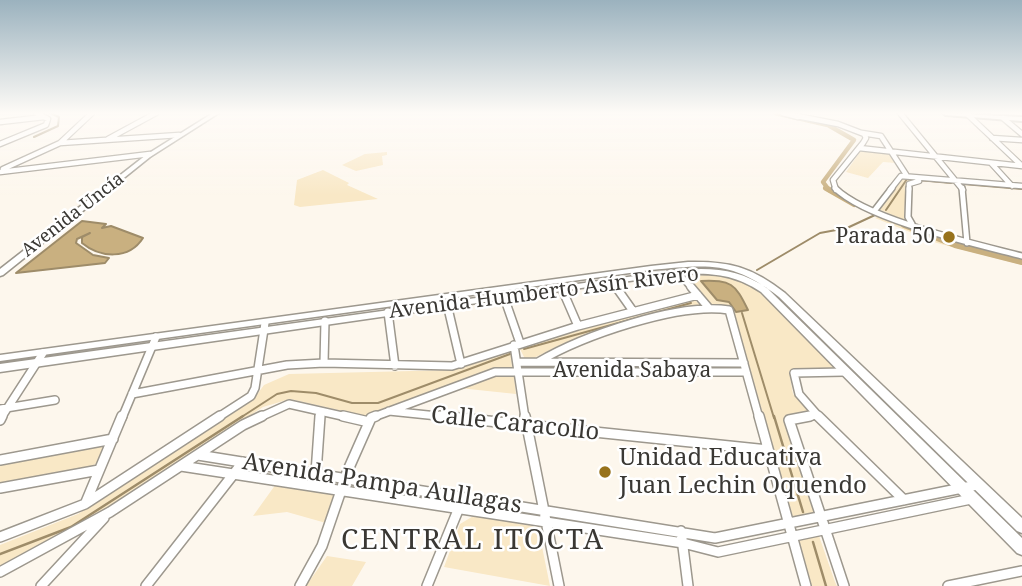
<!DOCTYPE html>
<html>
<head>
<meta charset="utf-8">
<style>
  body { margin:0 }
  canvas { display:block; background:#fdf7ed }
</style>
</head>
<body>
<canvas width="1022" height="586"></canvas>
<script>
const g = document.querySelector('canvas').getContext('2d');
g.lineJoin = 'round';
function fillPath(path, color) { g.fillStyle = color; g.fill(path, 'evenodd'); }
function stroke(path, color, width, dash) { g.strokeStyle = color; g.lineWidth = width; g.lineCap = dash ? 'butt' : 'round'; g.setLineDash(dash || []); g.stroke(path); }
function drawText(font, color, halo, rows, align = 'center') {
  g.font = font + ' "Noto Serif",serif'; g.lineWidth = 5; g.setLineDash([]); g.textBaseline = 'middle'; g.strokeStyle = halo; g.fillStyle = color; for (const [text, x, y, turn = 0] of rows) {
    g.save(); g.translate(x, y); g.rotate((+turn || 0) * Math.PI / 180); g.textAlign = isNaN(turn) ? turn : align; if (halo) g.strokeText(text, 0, 0); g.fillText(text, 0, 0); g.restore();
  }
}
const green = new Path2D(`
  M862 149 890 154 896 163 883 162 868 178 846 172Z
  M387 152V155L382 156 383 165 356 171 342 165 365 154Z
  M323 170 349 183 347 185 378 199 300 207 294 205 297 180Z
  M905 178 952 181 954 184 913 180 906 182 904 220 878 209 900 179Z
  M882 214 942 239 1022 258V265L937 243 875 218Z
  M725 274 756 289 836 368 789 371 793 394 809 412 784 416 814 513 793 518 733 310 721 304H709L687 276Z
  M693 299 701 305 564 343 534 358 525 359 519 347Z
  M511 350 512 368H495L364 416 290 399 263 407 119 502 0 566V545L78 514 253 400 264 385 289 374 453 370Z
  M514 376 516 394 459 388 495 377Z
  M102 444 104 446 97 463 88 468 0 484V461Z
  M276 484 336 494 326 523 287 512 253 516Z
  M475 515 538 527 550 586 444 567 460 524Z
  M819 536 835 582 837 586H809L796 541Z
  M327 556 366 562 352 586H306Z`);
const water = new Path2D(`
  M82 221 106 224 102 228 111 226 143 238C129 260 100 258 82 243V237L90 233 77 239 76 243 93 255 109 258 105 263 16 273Z
  M701 281C731 280 735 283 748 310L736 312 729 302 717 300Z`);
const streamFar1 = new Path2D(`
  M34 137 58 126 59 117 50 113
  M963 184 1022 189
  M886 210 907 179 951 183
  M757 270 820 233 847 228 875 215
  M742 313 774 418
  M524 349 691 303
  M240 418 277 394 291 391 316 393 352 403H378L510 354`);
const stream = new Path2D(`
  M774 416 803 512
  M813 542 826 586
  M0 554 71 527 243 416`);
const canalFar1 = new Path2D(`
  M775 113 828 125 854 140 823 182 829 190`);
const canal = new Path2D(`
  M826 188 854 204
  M904 225 955 245 1022 262`);
const streetFar3 = new Path2D(`
  M783 113 798 117
  M900 113 963 190
  M966 113 1021 165
  M797 116 838 124 864 134 866 138 863 143 833 180 836 190
  M1003 118 1022 134
  M0 122 44 117
  M862 133 881 136 907 176
  M992 138 1022 140
  M108 139 156 113
  M60 143 179 135
  M0 144 46 125 48 119 36 113
  M859 148 1022 166
  M991 163 1012 186
  M3 169 60 143 92 113
  M0 172 150 154
  M890 190 901 176 1022 186
  M909 190V184L919 181`);
const streetFar2 = new Path2D(`
  M835 188C867 220 976 244 1022 256
  M909 188 908 217 912 224
  M962 188 967 243
  M875 210 892 188
  M678 272 692 289
  M613 282 618 289`);
const streetFar1 = new Path2D(`
  M616 287 633 311
  M691 287 708 307
  M562 289 578 326
  M504 297 520 343
  M447 304 461 364
  M388 312 395 366
  M514 345 525 418
  M517 362 744 363
  M538 362C582 336 679 302 729 310L759 418
  M324 363 325 321
  M132 394 287 365 324 363 452 366 578 326 698 295
  M0 409 55 400
  M389 411 457 418
  M1 418 43 353
  M122 418 156 337
  M217 418 251 396 255 388 265 323
  M258 418 289 404 351 418
  M320 418V411
  M371 418 495 372H746
  M800 418 817 415
  M820 418 799 394 794 373 844 372`);
const street = new Path2D(`
  M343 416 369 422
  M440 416 768 450
  M525 416 559 586
  M759 416 806 586
  M810 416 789 420 844 586
  M818 416 904 500
  M0 420 2 416
  M198 455 715 538 977 485
  M0 460 113 439
  M181 466 683 543 718 552 971 499
  M316 473 320 416
  M0 488 99 470
  M86 502 122 416
  M681 531 688 586
  M0 537 85 504 220 416
  M0 572 110 512 243 425 262 416
  M41 586 104 518
  M146 586 243 462
  M300 586 322 546 348 470 371 418 376 416
  M427 586 463 498
  M948 586 1022 571`);
const secondary = new Path2D(`
  M213 113H219L150 157 3 275 0 276V269L146 155Z
  M688 262C730 261 752 267 785 293L1022 518V533L1017 531 779 297C732 260 707 265 651 270L0 361V355L651 266Z
  M701 269C726 269 746 274 767 288L1022 538V555L1017 553 761 292C733 273 710 273 678 274L0 372V364L678 270Z`);
const highway = new Path2D(`
  M943 113 1022 117V121L946 115Z`);
const markers = [
  [949,237,7,"#97721c"],
  [605,472,7,"#97721c"]
];
const farStreetnames = [
  ["Avenida Uncía",73,215,-38]
];
const poiNames = [
  ["Parada 50",935,237]
];
const streetNames = [
  ["Avenida Humberto Asín Rivero",544,293,-7],
  ["Avenida Sabaya",632,371]
];
const nearStreetnames = [
  ["Calle Caracollo",515,424,6],
  ["Avenida Pampa Aullagas",382,484,9]
];
const nearPoinames = [
  ["Unidad Educativa",619,458],
  ["Juan Lechin Oquendo",619,486]
];
const nearNeighbourhoodnames = [
  ["CENTRAL ITOCTA",473,541]
];
fillPath(green, '#f9e8c6');
fillPath(water, '#c9b080');
stroke(water, '#9e8c69', 2);
stroke(streamFar1, '#9e8c69', 2);
stroke(stream, '#9e8c69', 2.5);
stroke(canalFar1, '#c9b080', 4.5);
stroke(canal, '#c9b080', 6);
stroke(streetFar3, '#9d988e', 7);
stroke(streetFar2, '#9d988e', 8);
stroke(streetFar1, '#9d988e', 10);
stroke(street, '#9d988e', 12);
stroke(secondary, '#9d988e', 3);
stroke(highway, '#9d988e', 4);
stroke(streetFar3, '#fff', 4.5);
stroke(streetFar2, '#fff', 5);
stroke(streetFar1, '#fff', 7);
stroke(street, '#fff', 9);
fillPath(secondary, '#fff');
fillPath(highway, '#fff');
const sky = g.createLinearGradient(0, 0, 0, 195);
sky.addColorStop(0, '#9bb2be');
sky.addColorStop(0.58, '#fefbf7');
sky.addColorStop(1, '#fefbf700');
g.fillStyle = sky;
g.fillRect(0, 0, 1022, 195);
for (const [x, y, r, color] of markers) { const dot = new Path2D(); dot.arc(x, y, r, 0, 2 * Math.PI); g.fillStyle = color; g.fill(dot); stroke(dot, '#fff', 2.5); }
drawText('18px', '#3a3834', '#fff', farStreetnames);
drawText('21px', '#3a3834', '#fff', poiNames, 'right');
drawText('21px', '#3a3834', '#fff', streetNames);
drawText('24px', '#3a3834', '#fff', nearStreetnames);
drawText('24px', '#3a3834', '#fff', nearPoinames, 'left');
g.letterSpacing = '2px';
drawText('28px', '#3a3834', '#fff', nearNeighbourhoodnames);
g.letterSpacing = '0px';
</script>
</body>
</html>
